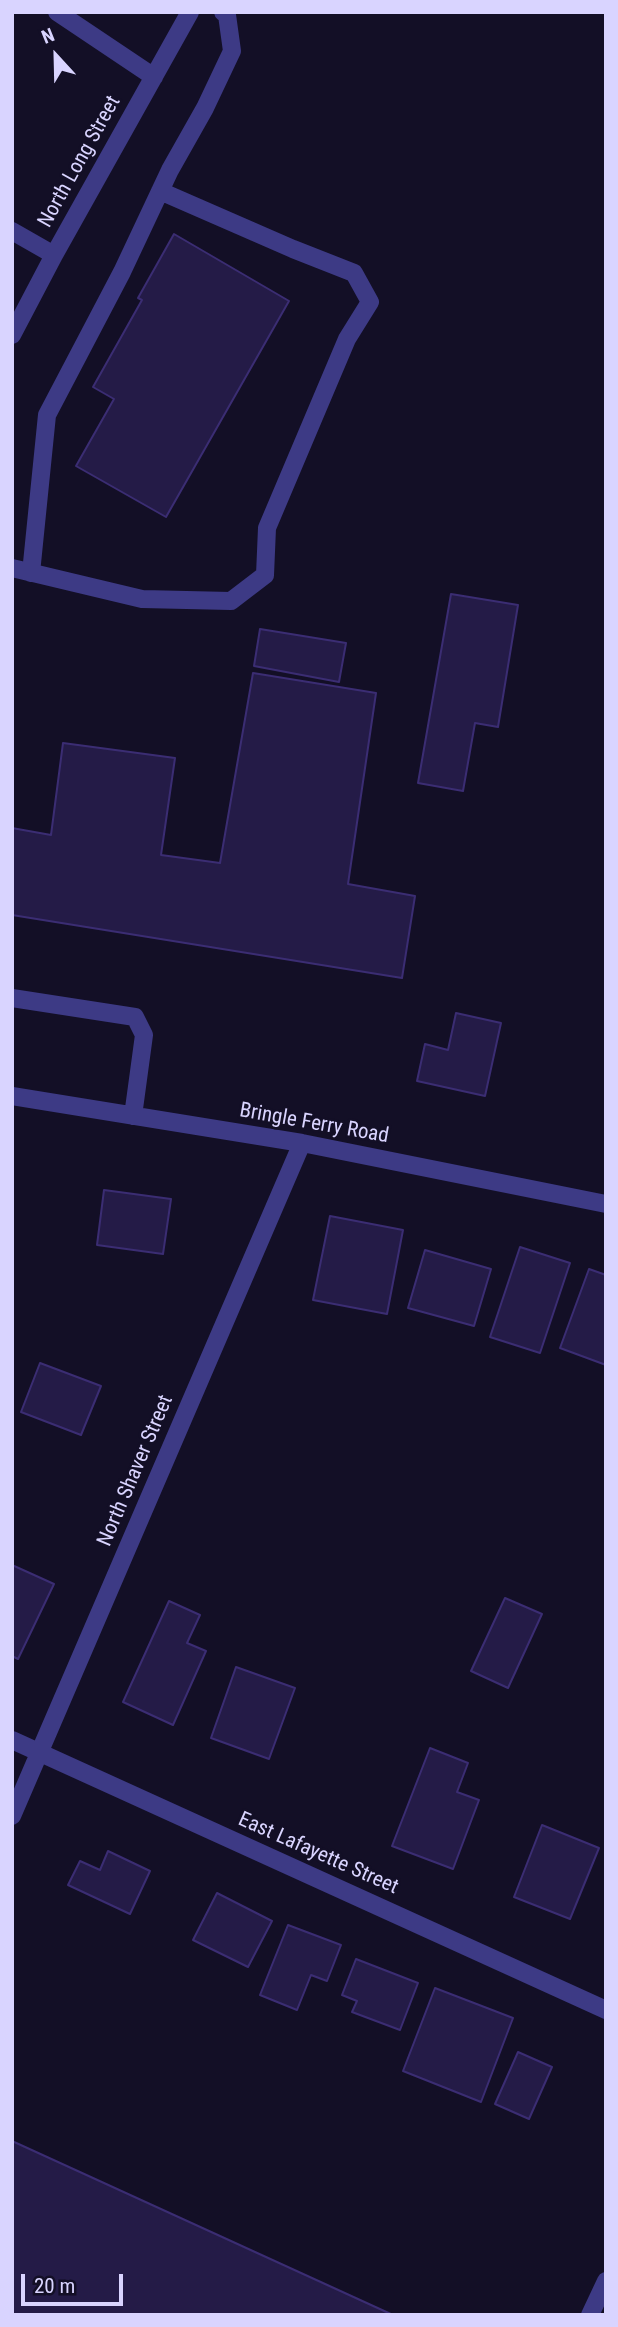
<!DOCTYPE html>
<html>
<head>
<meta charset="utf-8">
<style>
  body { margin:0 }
  #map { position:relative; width:618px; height:2327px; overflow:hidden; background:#130f26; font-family:"Roboto Condensed",sans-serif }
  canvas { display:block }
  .frame { position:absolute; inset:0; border:14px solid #d9d4ff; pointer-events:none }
  .north { position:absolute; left:21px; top:21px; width:70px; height:70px; -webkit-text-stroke:5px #130f26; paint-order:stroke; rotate:338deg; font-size:19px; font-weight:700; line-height:28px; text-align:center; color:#d9d4ff }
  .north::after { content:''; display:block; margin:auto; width:24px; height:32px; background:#d9d4ff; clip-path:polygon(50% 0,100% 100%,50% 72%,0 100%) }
  .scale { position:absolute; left:21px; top:2274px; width:102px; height:32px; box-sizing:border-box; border:4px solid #d9d4ff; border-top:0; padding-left:9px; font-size:21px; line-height:24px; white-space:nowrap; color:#d9d4ff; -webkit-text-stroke:5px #130f26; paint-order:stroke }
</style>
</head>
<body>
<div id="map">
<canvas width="618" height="2327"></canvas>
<div class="frame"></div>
<div class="north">N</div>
<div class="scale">20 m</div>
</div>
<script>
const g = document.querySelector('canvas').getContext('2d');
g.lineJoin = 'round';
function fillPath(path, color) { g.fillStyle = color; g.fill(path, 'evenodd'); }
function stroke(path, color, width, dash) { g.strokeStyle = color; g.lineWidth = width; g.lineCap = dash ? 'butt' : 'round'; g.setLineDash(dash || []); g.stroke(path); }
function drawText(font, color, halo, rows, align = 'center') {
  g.font = font + ' "Roboto Condensed",sans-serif'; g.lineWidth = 5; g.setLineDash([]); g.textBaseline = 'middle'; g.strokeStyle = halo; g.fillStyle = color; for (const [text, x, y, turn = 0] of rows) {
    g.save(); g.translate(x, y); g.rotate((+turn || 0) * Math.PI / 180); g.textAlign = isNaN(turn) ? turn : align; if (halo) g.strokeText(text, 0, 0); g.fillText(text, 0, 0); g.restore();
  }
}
const building = new Path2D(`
  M174 234 289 301 166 517 76 466 114 399 93 387 142 300 138 298Z
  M451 594 518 605 498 727 475 723 463 791 418 783Z
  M260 629 346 643 339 682 254 666Z
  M253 673 376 693 348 884 415 896 402 978 12 915V828L51 835 63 743 175 758 161 855 220 863Z
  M456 1013 501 1023 485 1096 417 1081 425 1044 448 1050Z
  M104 1190 171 1199 163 1254 97 1245Z
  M330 1216 403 1230 387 1314 313 1300Z
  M520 1247 570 1263 540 1353 490 1337Z
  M425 1250 491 1269 474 1326 408 1308Z
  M589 1269 606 1275V1365L560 1348Z
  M40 1363 101 1386 81 1435 21 1412Z
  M12 1565 54 1584 18 1659 12 1656Z
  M505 1598 542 1614 508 1688 471 1671Z
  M169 1601 200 1615 187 1643 206 1651 173 1725 123 1702Z
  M236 1667 295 1688 269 1759 211 1738Z
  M430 1748 468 1763 457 1792 479 1800 453 1869 392 1846Z
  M542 1825 599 1848 570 1919 514 1897Z
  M108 1851 150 1871 130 1914 68 1885 80 1861 100 1870Z
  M217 1893 272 1921 248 1967 193 1940Z
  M288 1925 341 1945 327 1981 311 1975 297 2010 260 1995Z
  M356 1959 418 1983 400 2030 352 2012 357 2001 342 1995Z
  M435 1988 513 2018 481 2102 403 2071Z
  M518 2052 552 2067 529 2119 495 2104Z
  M12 2141 393 2315H12Z`);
const minor = new Path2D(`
  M57 12 154 77
  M12 231 54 255
  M12 335 54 255 190 12
  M12 568 142 599 231 601 265 575 267 528 347 339 370 302 354 273 293 249 160 191
  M31 573 47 415 122 272 170 170 205 108 232 51 227 15 223 12
  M12 998 135 1017 144 1035 133 1116
  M12 1096 302 1143 606 1204
  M12 1740 606 2010
  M12 1816 302 1143
  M590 2315 606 2281`);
const streetNames = [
  ["North Long Street",80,162,-61],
  ["Bringle Ferry Road",314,1124,10],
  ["North Shaver Street",136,1471,-67],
  ["East Lafayette Street",318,1854,24]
];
fillPath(building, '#241b47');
stroke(building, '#3b2d73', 2);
stroke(minor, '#3d3a85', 18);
drawText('21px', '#d9d4ff', '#130f26', streetNames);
</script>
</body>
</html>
